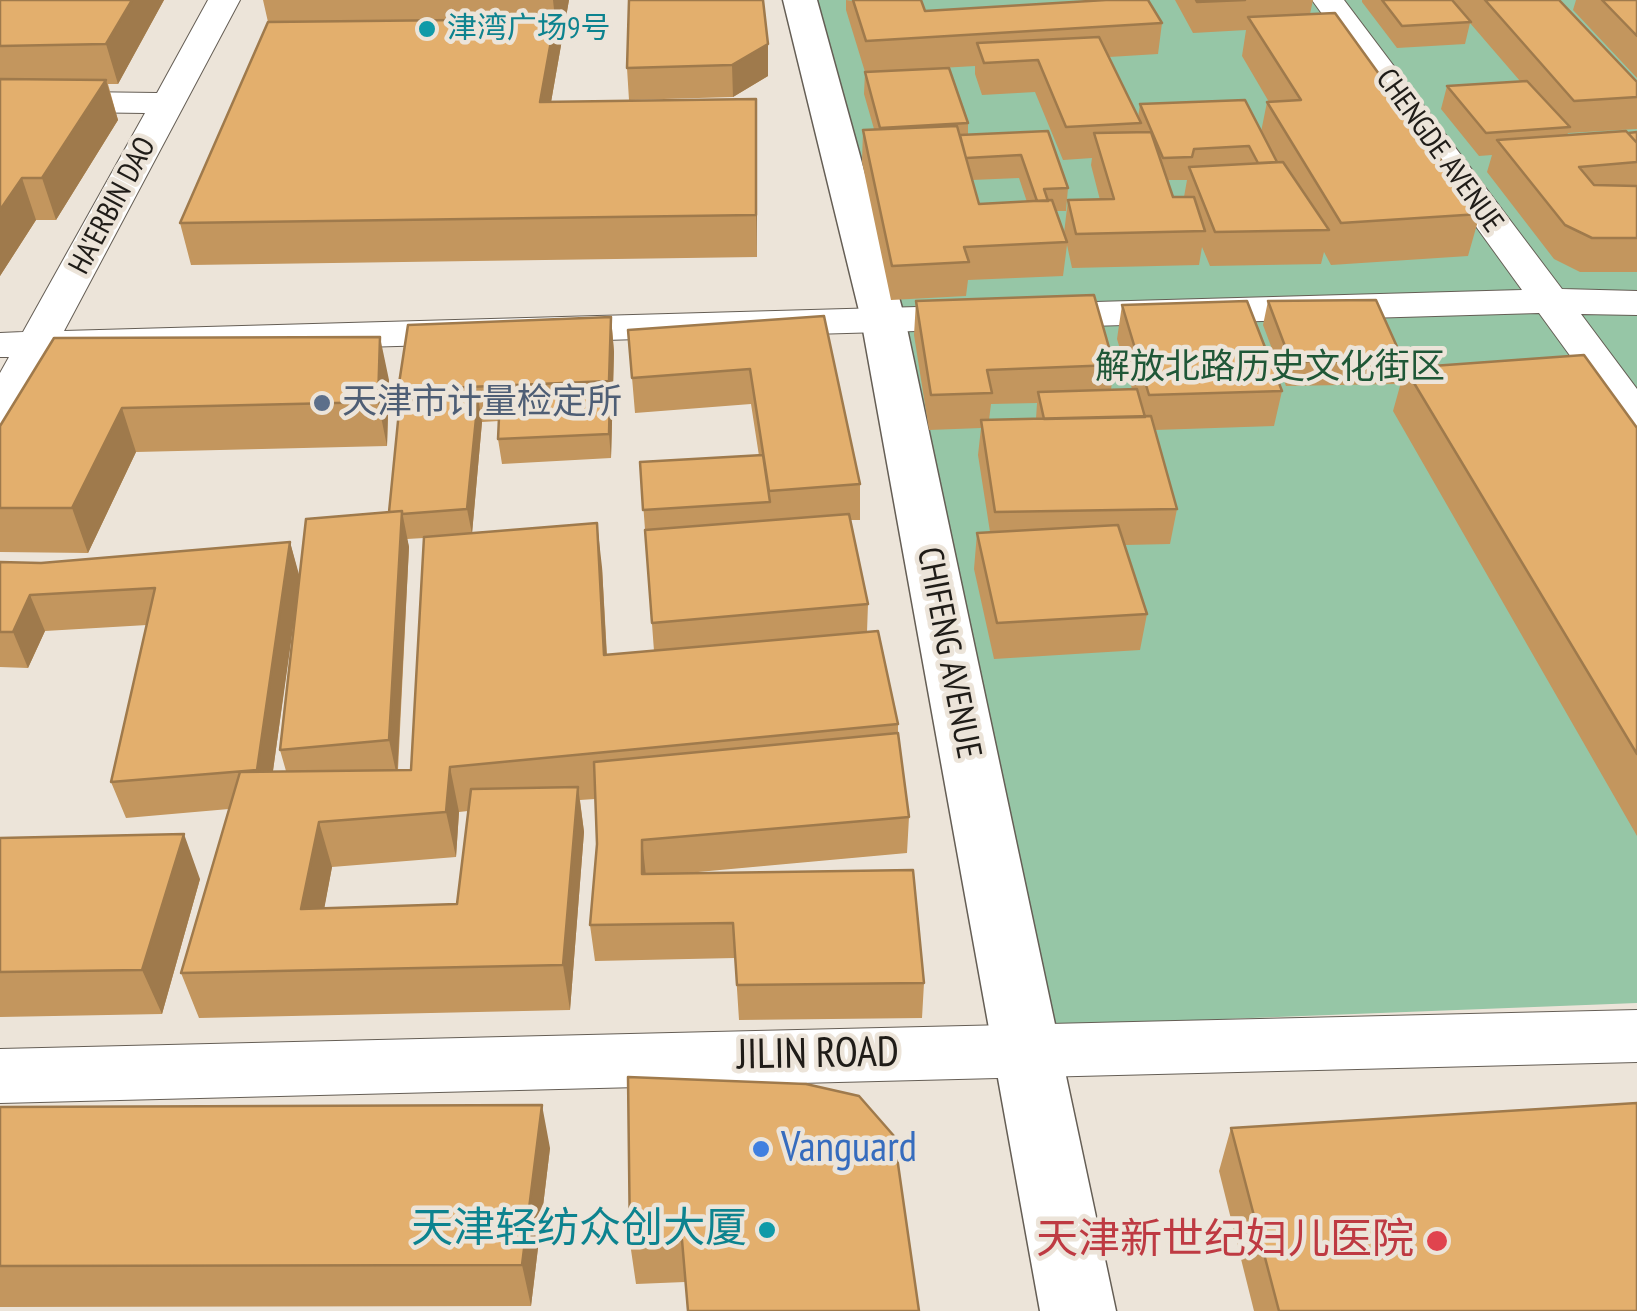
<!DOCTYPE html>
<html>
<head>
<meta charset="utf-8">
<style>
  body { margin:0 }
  canvas { display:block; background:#ece4d9 }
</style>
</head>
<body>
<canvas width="1637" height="1311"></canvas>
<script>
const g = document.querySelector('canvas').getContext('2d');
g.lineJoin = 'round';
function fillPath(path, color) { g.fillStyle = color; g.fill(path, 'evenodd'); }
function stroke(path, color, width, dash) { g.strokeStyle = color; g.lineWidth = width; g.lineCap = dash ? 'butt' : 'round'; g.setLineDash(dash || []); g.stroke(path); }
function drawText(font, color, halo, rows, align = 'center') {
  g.font = font + ' "PT Sans Narrow","Noto Sans SC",sans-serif'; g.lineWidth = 9; g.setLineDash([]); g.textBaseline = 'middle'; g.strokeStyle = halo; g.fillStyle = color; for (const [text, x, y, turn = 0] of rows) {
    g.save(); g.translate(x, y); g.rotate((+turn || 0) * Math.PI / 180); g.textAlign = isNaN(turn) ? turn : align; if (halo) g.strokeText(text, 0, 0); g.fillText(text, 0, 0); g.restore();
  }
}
const green = new Path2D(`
  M809 0H1637V1003L1046 1026Z`);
const minor = new Path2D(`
  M208 0H240L64 331 1522 290 1312 0H1344L1562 289 1637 291V315L1581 314 1637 389V431L1622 427 1539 313 51 356 15 421 0 425V373L9 357H0V333L23 332 145 113 0 111V91L157 93Z
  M1637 1010V1062L0 1103V1049Z`);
const major = new Path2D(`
  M783 0H817L905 319 1116 1311H1040L861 319Z`);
const wall = new Path2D(`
  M0 0H164L118 84H108L118 120 56 220H36L0 276Z
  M263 0H569L551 102 756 99 757 257 191 265 180 223 268 22Z
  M846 0 925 11 1162 23 1158 54 1109 57 1138 118 1140 104 1261 132 1267 102H1269L1242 56 1246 30 1193 33 1175 0H1313L1310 14 1480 214 1468 256 1331 265 1324 252 1321 264 1210 266 1202 247 1199 265 1072 268 1067 245 1063 276 968 280 966 296 891 300 862 162 863 130 874 129 864 94 865 72 846 10ZM975 66V74L982 95 1035 92 1063 160 1092 158 1091 165 1100 200H1068L1064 233 1056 211H1066L1068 188 1048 131 968 135V123L890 71ZM1019 178 1027 202 979 204 972 180ZM1168 180H1187L1184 197H1173Z
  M1362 0H1452L1454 3V0H1559L1637 82V129L1568 133 1567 135 1637 132V272H1580L1554 259 1487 172 1492 155 1479 156 1441 109 1447 86 1520 81 1470 23 1465 44 1397 48 1362 2Z
  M1572 0H1637V78L1573 10 1576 0Z
  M768 44V76L733 97 629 100 627 68Z
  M916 301 1114 365 1111 390 1132 389 1117 339 1122 305 1282 391 1274 426 1155 430 1177 509 1170 544 1125 545 1147 614 1140 650 994 659 974 569 977 533 990 532 978 455 981 428 929 430 914 335ZM1037 403 1036 419 989 420 991 404Z
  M1268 301 1403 360 1396 384 1286 386 1263 325Z
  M824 316 860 484V520H850L868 604 867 632 898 724V734L909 817 907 853 676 874 924 983 922 1018 739 1020 735 958 595 961 590 925 597 844 595 799 580 800 584 832 570 1010 199 1018 181 973 229 809 126 818 111 782 147 625 45 631 28 668 0 667V562L41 563 290 542 299 577 389 512 400 401 398 390 611 317 614 352 611 458 502 464 498 439 499 421 482 422 472 533 602 567 607 655 654 651 640 462 759 456 751 404 635 413 628 330ZM424 538 411 770H398L409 547 407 539ZM297 594 280 750 286 771H273ZM468 811 457 904 324 908 332 867 456 857 459 812Z
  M54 338 389 380 387 446 136 452 88 553 0 552V426Z
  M1405 368 1637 428V836L1393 411Z
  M0 838 200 879 162 1014 0 1017Z
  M628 1077 919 1311 685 1282 636 1284 630 1243Z
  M0 1107 550 1148 531 1306 0 1307Z
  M1231 1128 1637 1311H1254L1219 1171Z`);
const shadedWall = new Path2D(`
  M132 0H164L118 84 106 44Z
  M553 0H569L544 142 540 102 555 19Z
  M768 44V76L733 97 732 65Z
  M106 80 118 120 56 220 42 178Z
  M756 99 757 139V257L756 215Z
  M22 178 36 220 0 276V210Z
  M611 317 614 352 611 458 609 434Z
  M380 337 389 380 387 446 378 402Z
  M478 398 482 422 472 534 467 509Z
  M122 408 136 452 88 553 72 508Z
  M402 511 409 547 397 776 389 740Z
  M597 523 602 567 609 700 604 655Z
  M290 542 300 578 268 806 257 770Z
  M30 595 45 631 28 668 13 632Z
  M450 767 459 812 456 857 446 812Z
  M578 787 584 832 570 1010 563 965Z
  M319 822 332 867 316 953 301 909Z
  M184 834 200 879 162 1014 142 970Z
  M642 840 646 876 642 874Z
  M542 1105 550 1148 531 1306 522 1265Z`);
const building = new Path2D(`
  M0 0H132L106 44 0 46Z
  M629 0H763L768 44 732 65 627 68Z
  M853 0H921L925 11 1106 0H1148L1162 23 866 41Z
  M1196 0H1245L1197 2Z
  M1382 0H1452L1471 22 1402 26Z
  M1485 0H1559L1637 82V97L1574 101Z
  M1602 0H1637V36Z
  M1335 13 1480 214 1341 223 1267 102 1301 100 1248 17Z
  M555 19 540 102 756 99V215L180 223 268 22Z
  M1099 37 1141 123 1066 127 1038 60 984 63 977 43Z
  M949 68 968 123 880 128 865 72Z
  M0 79 106 80 42 178H22L0 210Z
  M1527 81 1570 127 1486 133 1447 86Z
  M1245 100 1277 162 1258 163 1249 146 1194 149 1192 157 1163 158 1140 104Z
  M957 126 979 204 1052 200 1067 242 964 247 969 262 892 266 863 130Z
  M1048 131 1068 188 1044 189 1048 201H1037L1021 155 966 158 960 135Z
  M1626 131 1637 143V162L1579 167 1594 185 1637 186V238H1592L1565 225 1497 140Z
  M1151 132 1173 197H1194L1205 231 1076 234 1068 200 1114 199 1094 133Z
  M1637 132V143L1628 133Z
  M1283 162 1329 230 1215 232 1189 167Z
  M1094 295 1114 365 987 370 992 393 931 395 916 301Z
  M1376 300 1403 360 1291 362 1268 301Z
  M1247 301 1282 391 1149 395 1122 305Z
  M824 316 860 484 769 491 750 369 632 378 628 330Z
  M611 317 609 381 398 390 408 325Z
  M380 337 378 402 122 408 72 508H0V426L54 338Z
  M1584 355 1637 428V754L1405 368Z
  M1137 389 1145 417 1044 419 1038 392Z
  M610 392 609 434 498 439 500 396Z
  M478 398 467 509 402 514V511L389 512 400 401Z
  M1151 416 1177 509 995 512 981 420Z
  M763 455 770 502 643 510 640 462Z
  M402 511 389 740 280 750 306 519Z
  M849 514 868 604 652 623 645 530Z
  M597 523 604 655 878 631 898 724 450 767 446 812 319 822 301 909 457 904 471 789 578 787 563 965 181 973 240 772 411 770 424 537Z
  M1118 525 1147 614 997 623 977 533Z
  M290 542 257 770 111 782 155 588 30 595 13 632H0V562L41 563Z
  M898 733 909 817 642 840V874L913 870 924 983 737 985 733 923 590 925 597 844 594 762Z
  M184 834 142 970 0 972V838Z
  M628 1077 806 1084 859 1096 894 1136 919 1311H688L682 1240 630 1243Z
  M1637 1103V1311H1279L1231 1128Z
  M542 1105 522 1265 0 1266V1107Z`);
const markers = [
  [427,29,10,"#0f9aa8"],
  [322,403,10,"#5c6f8a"],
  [761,1149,10,"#3f7fe0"],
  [767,1230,10,"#0f9aa8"],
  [1437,1241,12,"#e0444e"]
];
const farCulturenames = [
  ["津湾广场9号",447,29]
];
const farStreetnames = [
  ["CHENGDE AVENUE",1439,151,54],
  ["HA'ERBIN DAO",113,206,-62]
];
const parkNames = [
  ["解放北路历史文化街区",1270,368]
];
const serviceNames = [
  ["天津市计量检定所",342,403]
];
const streetNames = [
  ["CHIFENG AVENUE",948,653,79]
];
const nearStreetnames = [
  ["JILIN ROAD",818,1055,-1]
];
const nearShopnames = [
  ["Vanguard",781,1149]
];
const nearCulturenames = [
  ["天津轻纺众创大厦",747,1230]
];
const nearHealthnames = [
  ["天津新世纪妇儿医院",1414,1241]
];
fillPath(green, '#96c6a6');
stroke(minor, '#655e55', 2);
stroke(major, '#655e55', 3);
fillPath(minor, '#fff');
fillPath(major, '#fff');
fillPath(wall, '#c3965e');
fillPath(shadedWall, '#9f7a4c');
fillPath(building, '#e3af6d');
stroke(building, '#9f7a4c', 2.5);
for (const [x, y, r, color] of markers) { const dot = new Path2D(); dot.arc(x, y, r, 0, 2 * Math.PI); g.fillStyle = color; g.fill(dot); stroke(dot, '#ece4d9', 4); }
drawText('30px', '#0d838f', '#ece4d9', farCulturenames, 'left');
drawText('30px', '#1f1c18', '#ece4d9', farStreetnames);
drawText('35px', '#1f5737', '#ece4d9', parkNames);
drawText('35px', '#4e5e75', '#ece4d9', serviceNames, 'left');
drawText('35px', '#1f1c18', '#ece4d9', streetNames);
drawText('42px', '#1f1c18', '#ece4d9', nearStreetnames);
drawText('42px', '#366cbe', '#ece4d9', nearShopnames, 'left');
drawText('42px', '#0d838f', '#ece4d9', nearCulturenames, 'right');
drawText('42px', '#be3a42', '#ece4d9', nearHealthnames, 'right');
</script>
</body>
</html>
